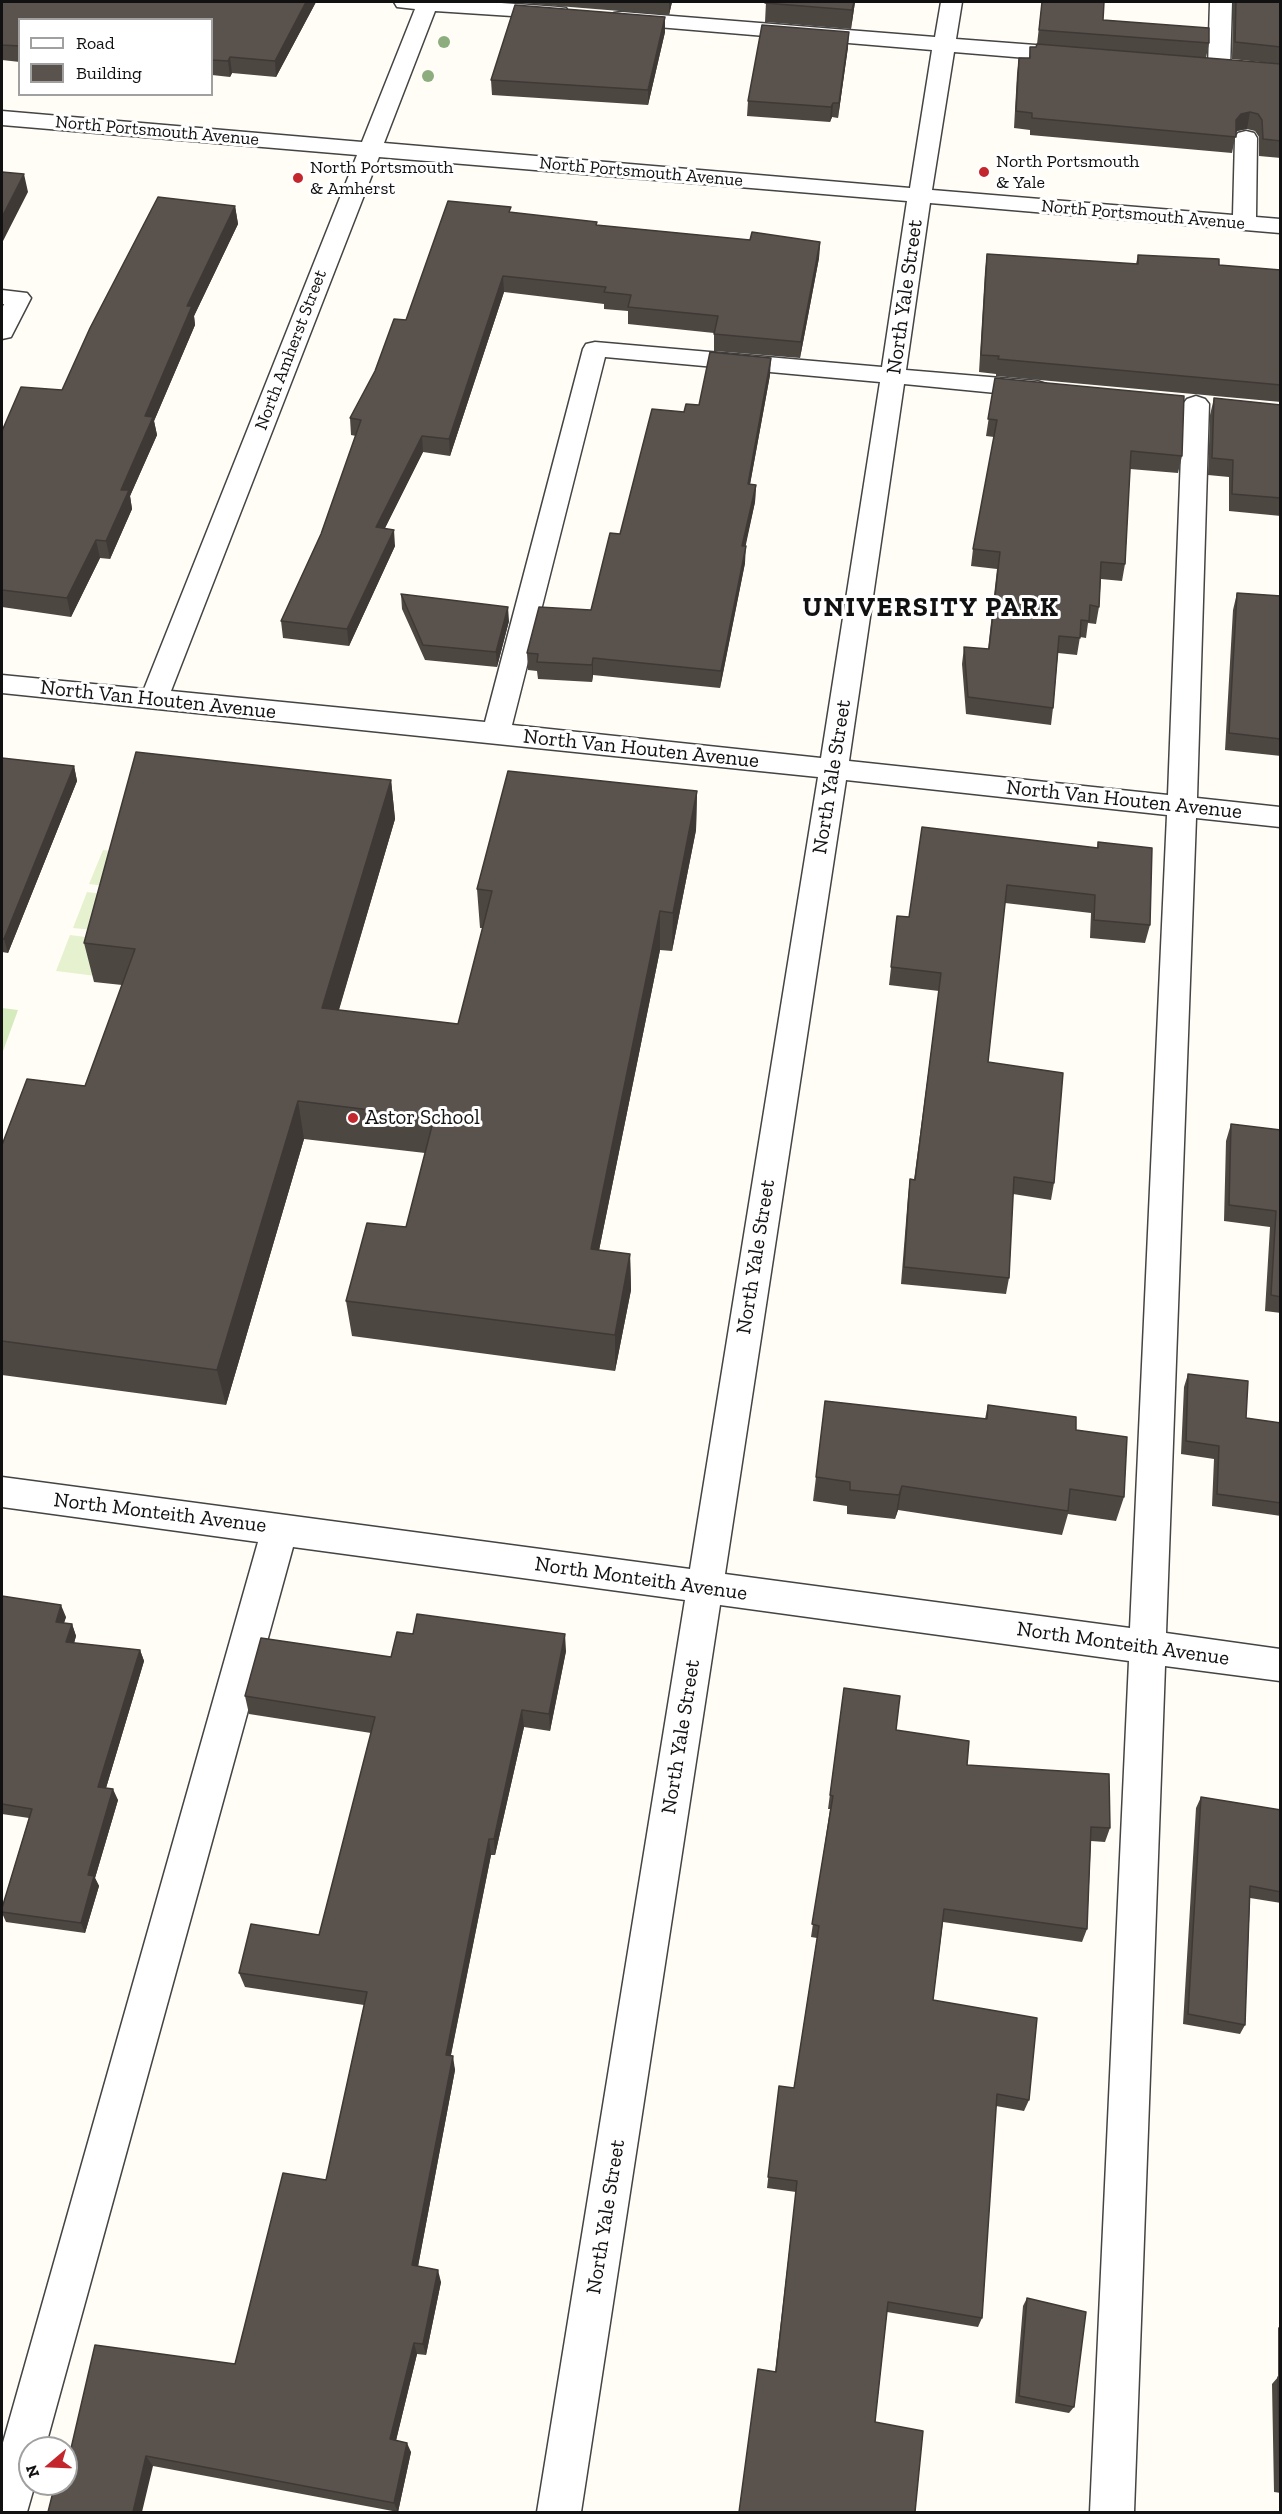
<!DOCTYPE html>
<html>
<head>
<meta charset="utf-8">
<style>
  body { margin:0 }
  #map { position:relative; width:1282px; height:2514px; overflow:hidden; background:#fffdf5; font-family:"Zilla Slab",serif }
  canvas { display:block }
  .frame { position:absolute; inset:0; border:3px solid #111; pointer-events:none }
  .legend { position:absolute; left:18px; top:18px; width:195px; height:78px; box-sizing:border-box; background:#fff; border:2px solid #a0a0a0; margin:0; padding:8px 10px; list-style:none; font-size:18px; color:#111 }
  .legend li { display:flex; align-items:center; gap:12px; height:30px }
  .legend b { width:30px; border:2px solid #a0a0a0 }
  .north { position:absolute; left:18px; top:2436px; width:60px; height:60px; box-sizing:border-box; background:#fff; border:2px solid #a0a0a0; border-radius:50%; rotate:251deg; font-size:16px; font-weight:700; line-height:24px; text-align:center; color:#111 }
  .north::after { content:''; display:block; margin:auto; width:21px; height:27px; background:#c4262e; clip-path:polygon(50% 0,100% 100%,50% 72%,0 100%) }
</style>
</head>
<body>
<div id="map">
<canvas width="1282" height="2514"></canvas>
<div class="frame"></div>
<ul class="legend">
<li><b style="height:8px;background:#fff"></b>Road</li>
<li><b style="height:16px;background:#5a524d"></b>Building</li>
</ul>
<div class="north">N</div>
</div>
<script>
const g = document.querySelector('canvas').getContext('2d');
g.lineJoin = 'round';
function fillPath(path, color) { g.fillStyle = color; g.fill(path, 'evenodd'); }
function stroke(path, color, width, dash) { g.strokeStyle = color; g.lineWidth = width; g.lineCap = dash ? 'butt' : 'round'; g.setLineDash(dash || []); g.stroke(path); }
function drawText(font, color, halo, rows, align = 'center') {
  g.font = font + ' "Zilla Slab",serif'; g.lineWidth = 6; g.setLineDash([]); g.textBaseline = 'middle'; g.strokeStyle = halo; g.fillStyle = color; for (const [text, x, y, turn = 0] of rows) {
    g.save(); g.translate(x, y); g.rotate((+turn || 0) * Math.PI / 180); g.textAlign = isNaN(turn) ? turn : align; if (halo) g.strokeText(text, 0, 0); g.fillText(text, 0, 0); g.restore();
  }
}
const green = new Path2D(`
  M2 1008 18 1010 2 1054Z`);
const pitch = new Path2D(`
  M103 850 142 855 129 889 89 884Z
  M87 892 126 897 112 932 73 928Z
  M70 935 110 940 96 976 56 971Z`);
const minor = new Path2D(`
  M394 2H487L558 7 566 8 569 13 566 18 558 19 435 11 384 143 910 188 932 50 622 24 614 23 611 18 614 13 622 12 935 37 941 2H962L956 39 1075 48 1083 50 1086 55 1083 60 1075 62 954 52 932 190 1233 215 1235 138 1238 133 1246 131 1254 133 1257 138 1256 217 1280 219V233L930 203 906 370 1037 381 1046 384 1049 389 1046 394 1037 397 904 384 849 761 1168 795 1183 404 1187 399 1196 396 1205 399 1209 404 1197 798 1280 807V827L1196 818 1166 1633 1280 1649V1681L1165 1666 1134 2512H1090L1129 1661 720 1605 581 2512H537L685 1600 293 1547 45 2448H30V2484H35L27 2512H2V2446L258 1542 2 1507V1477L690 1569 818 777 2 693V675L144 689 357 155 2 125V111L362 142 415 9 397 7ZM379 157 907 201 882 367 595 342 586 344 583 349 485 722 171 691ZM605 357 880 382 821 758 512 725ZM846 780 1167 815 1130 1628 725 1574Z
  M1210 2H1232L1230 68 1227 73 1219 75 1211 73 1208 68Z
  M2 290 27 293 31 298 11 337 2 339V309L4 304H2Z`);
const trees = [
  [444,42],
  [428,76]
];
const wall = new Path2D(`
  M2 2H316L276 77 232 73 230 77 212 75V20H20V62L2 60Z
  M521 2H672L669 15 521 3Z
  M766 2H855L851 29 765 22Z
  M1042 2 1103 20 1209 43 1206 58 1037 44Z
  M1233 2H1281V158L1259 156V137L1255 131 1247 129 1237 131 1236 133 1232 153 1030 135V130L1014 128 1017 74 1019 58H1029L1030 47 1279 64 1232 59Z
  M665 17V32L648 105 492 95 491 80Z
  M848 47 838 118 832 117 830 122 747 116 748 101Z
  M235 206 238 224 194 316 195 325 154 421 157 435 130 496 132 509 110 559 100 558 71 617 2 607V431L62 390Z
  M511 212 597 225 750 240 820 242 819 258 800 358 714 351V333L628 324V311L604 309V304L504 292 450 456 423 452 385 528 395 546 349 646 283 638 281 621 321 534 356 436 351 435 350 418 406 320Z
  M987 254 1136 264 1138 255 1219 265 1281 270V402L996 376V374L979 372 985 271Z
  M770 375 750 484 756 485 755 502 745 546V563L720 688 593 675 592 682 538 679 537 671 528 670 527 653 591 610 620 534 699 405Z
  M995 378 1182 456 1178 473 1130 469 1125 564 1122 581 1101 579 1099 607 1096 624 1088 623 1086 638 1080 637 1077 655 1058 653 1053 708 1051 725 966 714 962 664 964 647 988 649 997 569 971 566 973 549 994 437 986 436Z
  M1214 398 1281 405V516L1229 511V477L1208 475 1210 415Z
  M1237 593 1281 596V756L1225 750 1233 610Z
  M401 594 509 621 497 667 425 660 402 609Z
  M2 758 74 766 77 781 8 953 2 952Z
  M391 780 395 819 339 1010 458 1024 483 928H480L477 889 697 791 696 830 672 951 660 950 599 1250 630 1254 631 1290 615 1371 352 1336 346 1301 406 1227 425 1153 304 1139 226 1405 2 1375V1145L85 1086 122 985 94 982 84 943Z
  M1098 842 1150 925 1145 943 1090 938 1091 913 1005 903 988 1062 1054 1183 1051 1200 1013 1194 1009 1278 1006 1294 901 1284 908 1196 910 1179 914 1180 939 991 889 985 897 916 909 917 1097 848Z
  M1231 1124 1281 1130V1313L1265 1311 1270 1227 1224 1221 1226 1141Z
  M1188 1374 1246 1418 1281 1423V1516L1212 1506 1214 1459 1181 1454 1184 1387Z
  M988 1405 1076 1430 1124 1497 1116 1521 1068 1514 1062 1535 898 1510 895 1519 847 1514V1506L813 1501 816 1477 985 1419Z
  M2 1596 66 1617 64 1623 72 1624 76 1636 74 1643 140 1650 144 1661 106 1788 118 1800 95 1878 99 1886 85 1933 6 1922 2 1913V1908L29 1818 2 1814Z
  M566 1651 550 1731 524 1727 495 1855H491L451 2055 455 2070 418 2266 441 2282 426 2355 417 2354 396 2440 411 2452 398 2512 153 2466 66 2484 235 2364 326 2180 364 2005 245 1987 239 1973 319 1935 371 1733 249 1714 245 1696 391 1657Z
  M844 1688 896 1730 967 1765 1110 1828 1105 1842 1091 1841 1087 1929 1082 1942 943 1922 933 2000 1029 2100 1024 2111 996 2106 982 2318 978 2327 887 2312 875 2422 915 2512 775 2372 796 2192 767 2188 779 2086 794 2088 817 1938 811 1937 830 1809H828Z
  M1201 1797 1281 1810V1903L1250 1898 1245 2025 1240 2034 1183 2024 1196 1808Z
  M1027 2298 1074 2407 1069 2413 1015 2403 1023 2306Z
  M1281 2324V2493L1274 2492 1272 2384 1278 2377V2328Z`);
const shadedWall = new Path2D(`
  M306 2H316L276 77 275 61Z
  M669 2H672L669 15Z
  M854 2H855L851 29 852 10Z
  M665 17V32L648 105V90Z
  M849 32 848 47 838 118 839 103Z
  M230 57 232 73 230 77 228 61Z
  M833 103 832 117 830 122 831 107Z
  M1250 112 1247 129 1237 131 1233 137 1236 120 1241 114Z
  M24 174 28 192 2 243V217Z
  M235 206 238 224 194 316 195 325 154 421 157 435 130 496 132 509 110 559 106 541 121 490 145 416 187 306Z
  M820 242 819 258 800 358 801 342Z
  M503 276 504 292 450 456 449 439Z
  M771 358 770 375 747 501 748 484Z
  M422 436 423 452 377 544 376 527Z
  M756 485 755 502 742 563V546Z
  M394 530 395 546 349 646 347 629Z
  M96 540 100 558 71 617 67 598Z
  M746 546 745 563 720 688 721 671Z
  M508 607 509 621 497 667 496 652Z
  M593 658V675L592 682V665Z
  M74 766 77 781 8 953 4 939Z
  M391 780 395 819 328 1046 322 1008Z
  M697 791 696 830 672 951 673 913Z
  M660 911V950L592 1285 591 1249Z
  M298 1101 304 1139 226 1405 217 1370Z
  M630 1254 631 1290 615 1371V1335Z
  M902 1486 898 1510 895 1519 899 1495Z
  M61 1605 66 1617 60 1634 56 1622Z
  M72 1624 76 1636 71 1654 66 1642Z
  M565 1634 566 1651 550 1731 549 1714Z
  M140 1650 144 1661 103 1798 98 1787Z
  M522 1710 524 1727 495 1855 494 1839Z
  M113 1789 118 1800 95 1878 99 1886 85 1933 81 1923 88 1875Z
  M489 1839 491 1855 448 2069 446 2055Z
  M453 2056 455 2070 416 2277 412 2265Z
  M438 2270 441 2282 426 2355 423 2344Z
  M414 2343 417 2354 394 2449 390 2439Z
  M407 2443 411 2452 398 2512 394 2503Z
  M146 2456 153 2466 142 2512H133Z`);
const building = new Path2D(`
  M2 2H306L275 61 230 57 228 61 212 60V20H20V46L2 45Z
  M766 2H854L852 10 765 3Z
  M1042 2H1104L1103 20 1209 28V43L1039 30Z
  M1236 2H1281V47L1235 42Z
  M515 5 665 17 648 90 491 80Z
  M762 25 849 32 839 103H833L831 107 748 101Z
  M1037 44 1281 64V141L1263 139 1262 120 1258 114 1250 112 1241 114 1236 120V137L1032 118V113L1016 111 1019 58H1030V47H1036Z
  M2 172 24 174 2 217Z
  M158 197 235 206 187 306H192L145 416 153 417 121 490H129L106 541 96 540 67 598 2 590V431L21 387 62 390 90 328Z
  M448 201 511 207 509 212 597 222 596 225 750 240 752 232 820 242 801 342 714 334 718 316 628 307 631 295 604 292 606 287 503 276 449 439 422 436 376 527 394 530 347 629 281 621 321 534 361 420 350 418 375 371 394 319 406 320Z
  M987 254 1138 264V255L1219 259V265L1281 270V385L998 359 999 356 981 355Z
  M710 352 771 358 748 484 756 485 742 546H746L721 671 593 658 592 665 537 662 538 654 527 653 539 607 591 610 610 533 620 534 652 409 684 412 686 404 699 405Z
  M995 378 1184 396 1182 456 1131 451 1125 564 1101 562 1099 607 1090 605 1089 621 1081 620 1080 638 1059 636 1053 708 968 697 964 647 989 649 1000 552 973 549 997 420 988 419Z
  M1214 398 1281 405V498L1232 494 1233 460 1212 458Z
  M1237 593 1281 596V739L1229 733Z
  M401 594 508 607 496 652 423 645Z
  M136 752 391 780 322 1008 458 1024 492 891 477 889 508 771 697 791 673 913 660 911 591 1249 630 1254 615 1335 346 1301 367 1223 406 1227 434 1118 298 1101 217 1370 2 1341V1145L27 1079 85 1086 135 949 84 943Z
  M2 758 74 766 4 939H2Z
  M922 827 1098 848V842L1152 848 1150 925 1094 920 1095 895 1007 885 988 1062 1063 1073 1054 1183 1014 1177 1009 1278 904 1267 910 1179 915 1180 941 973 891 967 897 916 909 917Z
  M1231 1124 1281 1130V1297L1271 1295 1276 1211 1229 1205Z
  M1188 1374 1248 1381 1246 1418 1281 1423V1503L1217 1494 1219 1446 1186 1441Z
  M825 1401 987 1419 988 1405 1076 1417V1430L1127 1437 1124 1497 1070 1489 1068 1511 902 1486 899 1495 850 1490V1482L816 1477Z
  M2 1596 61 1605 56 1622 72 1624 66 1642 140 1650 98 1787 113 1789 88 1875 94 1876 81 1923 2 1912V1908L32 1809 2 1804Z
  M417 1614 565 1634 549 1714 522 1710 494 1839H489L446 2055 453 2056 412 2265 438 2270 423 2344 414 2343 390 2439 407 2443 394 2503 146 2456 133 2512H48L55 2484H66V2470L95 2345 235 2364 283 2173 326 2180 367 1992 239 1973 251 1924 319 1935 375 1717 245 1696 261 1638 391 1657 397 1632 413 1634Z
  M844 1688 900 1696 896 1730 969 1741 967 1765 1109 1774 1110 1828 1091 1827 1087 1929 944 1909 933 2000 1037 2018 1029 2100 997 2094 982 2318 888 2302 875 2422 923 2431 915 2512H739L758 2369 776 2372 797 2181 768 2177 779 2086 794 2088 819 1926 812 1924 833 1796 830 1795Z
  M1201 1797 1281 1810V1892L1250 1886 1245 2025 1188 2014Z
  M1027 2298 1086 2312 1074 2407 1019 2396Z
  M1278 2377 1281 2378V2486H1280Z`);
const markers = [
  [984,172,6,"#c4262e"],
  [298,178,6,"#c4262e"],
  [353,1118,6,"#c4262e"]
];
const farStreetnames = [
  ["North Portsmouth Avenue",157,131,5],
  ["North Portsmouth Avenue",641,172,5],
  ["North Portsmouth Avenue",1143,215,5],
  ["North Amherst Street",291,350,-69]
];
const farPoinames = [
  ["North Portsmouth",996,162],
  ["& Yale",996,183],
  ["North Portsmouth",310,168],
  ["& Amherst",310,189]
];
const streetNames = [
  ["North Yale Street",905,297,-82],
  ["North Van Houten Avenue",158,700,6],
  ["North Van Houten Avenue",641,749,6],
  ["North Yale Street",832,777,-81],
  ["North Van Houten Avenue",1124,800,6],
  ["North Yale Street",756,1257,-81],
  ["North Monteith Avenue",160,1513,7],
  ["North Monteith Avenue",641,1579,8],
  ["North Monteith Avenue",1123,1644,8],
  ["North Yale Street",681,1737,-81],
  ["North Yale Street",606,2217,-81]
];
const poiNames = [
  ["Astor School",365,1118]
];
const districtNames = [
  ["UNIVERSITY PARK",931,608]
];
fillPath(green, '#d5ebbd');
fillPath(pitch, '#e6f2cf');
stroke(minor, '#444', 3);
fillPath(minor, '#fff');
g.fillStyle = '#8dad7f';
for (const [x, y] of trees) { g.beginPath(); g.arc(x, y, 6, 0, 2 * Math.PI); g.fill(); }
fillPath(wall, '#4d4742');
fillPath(shadedWall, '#3f3936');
fillPath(building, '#5a524d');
stroke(building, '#3f3936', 1.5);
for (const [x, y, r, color] of markers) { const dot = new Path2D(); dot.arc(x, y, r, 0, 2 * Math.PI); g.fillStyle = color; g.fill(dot); stroke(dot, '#fff', 2); }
drawText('18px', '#111', '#fff', farStreetnames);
drawText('18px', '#111', '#fff', farPoinames, 'left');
drawText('21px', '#111', '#fff', streetNames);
drawText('21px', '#111', '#fff', poiNames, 'left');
g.letterSpacing = '1.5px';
drawText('bold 27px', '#111', '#fff', districtNames);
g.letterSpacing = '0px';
</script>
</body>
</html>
